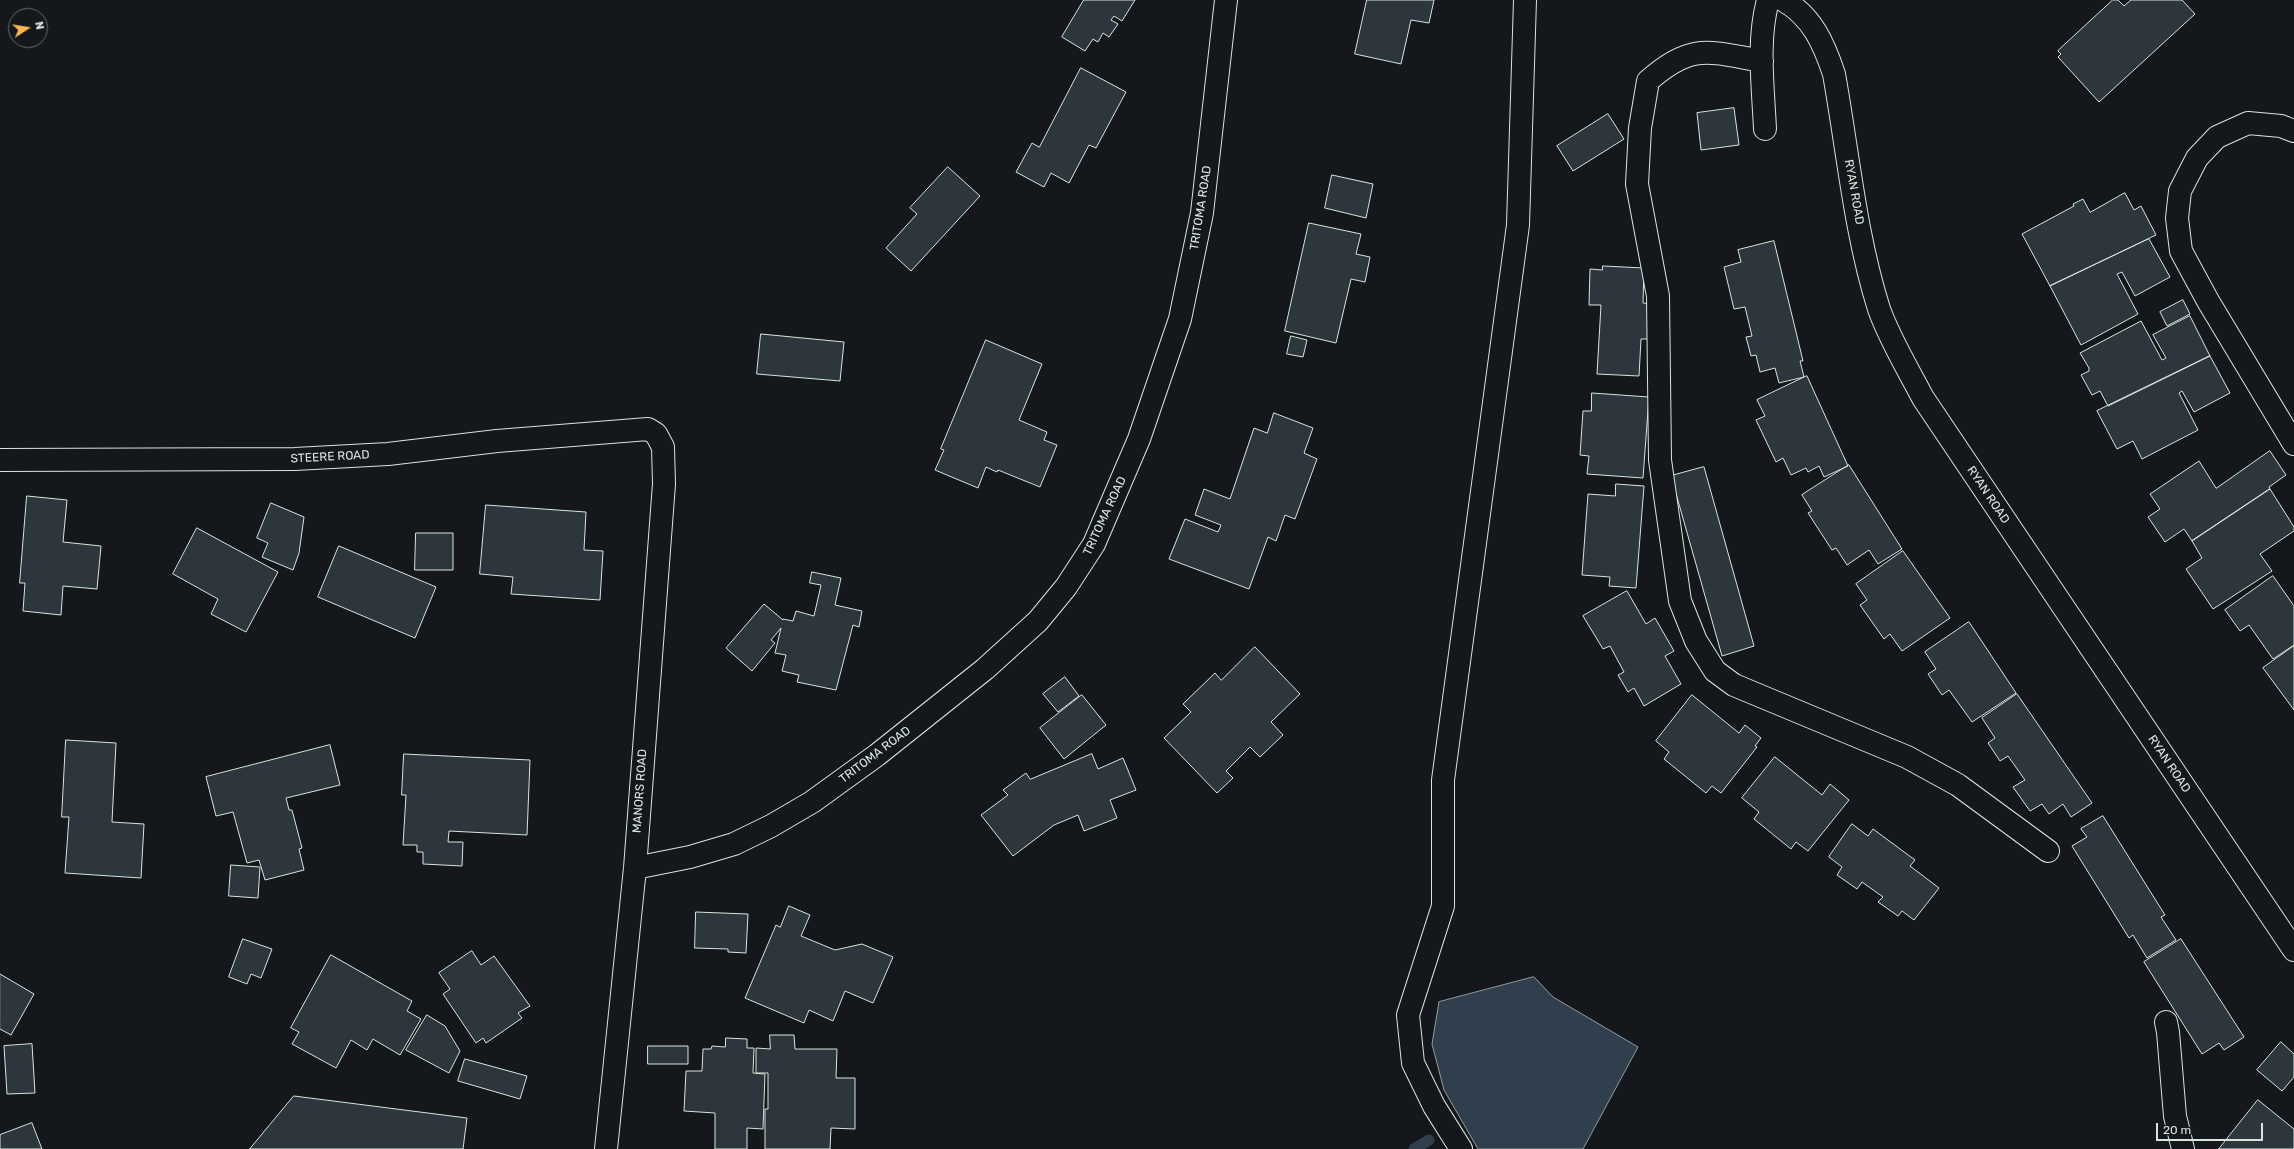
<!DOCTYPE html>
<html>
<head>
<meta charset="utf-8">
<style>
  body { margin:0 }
  #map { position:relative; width:2294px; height:1149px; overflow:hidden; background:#14181c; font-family:Rubik,sans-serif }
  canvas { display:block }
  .north { position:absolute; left:8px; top:8px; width:40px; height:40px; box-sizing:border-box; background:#14181c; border:1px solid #626a69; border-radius:50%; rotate:78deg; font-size:11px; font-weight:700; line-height:16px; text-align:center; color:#d8e6dc }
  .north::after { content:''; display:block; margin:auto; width:14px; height:18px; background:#ffb74d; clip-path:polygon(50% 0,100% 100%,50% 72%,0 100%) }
  .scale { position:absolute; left:2156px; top:1123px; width:107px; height:18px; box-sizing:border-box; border:2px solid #d8e6dc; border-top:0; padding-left:5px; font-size:12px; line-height:14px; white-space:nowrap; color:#d8e6dc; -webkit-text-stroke:3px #14181c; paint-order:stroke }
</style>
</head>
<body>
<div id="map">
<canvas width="2294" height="1149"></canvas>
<div class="north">N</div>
<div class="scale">20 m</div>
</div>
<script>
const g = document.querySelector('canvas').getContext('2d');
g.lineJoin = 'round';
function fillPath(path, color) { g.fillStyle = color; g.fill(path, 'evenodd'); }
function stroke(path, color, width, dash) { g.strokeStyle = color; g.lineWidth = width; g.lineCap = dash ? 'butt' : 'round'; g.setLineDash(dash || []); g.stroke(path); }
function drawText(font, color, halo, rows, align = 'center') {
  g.font = font + ' Rubik,sans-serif'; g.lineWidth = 3; g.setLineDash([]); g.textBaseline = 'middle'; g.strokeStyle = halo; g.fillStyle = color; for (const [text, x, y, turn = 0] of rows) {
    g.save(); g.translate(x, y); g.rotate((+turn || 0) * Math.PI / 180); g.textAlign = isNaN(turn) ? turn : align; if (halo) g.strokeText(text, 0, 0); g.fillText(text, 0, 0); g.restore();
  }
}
const water = new Path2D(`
  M1534 977 1553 997 1638 1047 1583 1149H1478L1444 1090 1432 1044 1439 1002Z`);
const stream = new Path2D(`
  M1414 1149 1429 1140`);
const building = new Path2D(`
  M1084 0H1135L1122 21 1114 16 1111 20 1118 24 1109 37 1103 33 1098 42 1093 39 1085 51 1062 37Z
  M1367 0H1434L1429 23 1411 20 1401 64 1355 54Z
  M2113 0H2118L2124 6 2131 0H2182L2195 14 2099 102 2058 57 2061 54 2058 51Z
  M1081 68 1126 92 1096 148 1089 145 1069 183 1051 173 1044 187 1016 172 1032 143 1039 147Z
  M1734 108 1739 145 1701 150 1697 113Z
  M1608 114 1624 139 1573 171 1557 146Z
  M948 167 980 196 911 271 886 248 917 214 910 208Z
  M1332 175 1373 184 1366 218 1325 208Z
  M2125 193 2134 210 2141 206 2156 235 2050 286 2022 234 2074 206 2073 204 2083 199 2090 212Z
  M1309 223 1361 234 1356 254 1370 257 1365 282 1351 279 1336 343 1285 331Z
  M2149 239 2170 277 2135 296 2122 272 2117 274 2138 314 2081 345 2050 286Z
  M1774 241 1803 361H1800L1804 377 1779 383 1775 368 1760 372 1756 355 1751 356 1746 337 1752 336 1745 307 1734 309 1724 267 1741 262 1738 250Z
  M1603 266 1644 268 1643 303 1653 304 1652 339H1641L1639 376 1597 374 1601 305H1589L1590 269 1602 270Z
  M2183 300 2190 314 2167 326 2160 312Z
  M2190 316 2210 356 2108 406 2100 391 2092 395 2081 375 2089 371V368L2080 353 2141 321 2162 360 2166 358 2153 335Z
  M761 334 844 342 840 381 757 374Z
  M1291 336 1307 340 1303 357 1287 354Z
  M986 340 1042 364 1019 420 1047 432 1044 440 1057 445 1040 487 998 470 997 472 986 467 978 488 935 470 944 450 941 449Z
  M2210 356 2230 393 2194 412 2182 391 2179 393 2198 430 2142 459 2133 441 2117 449 2097 411Z
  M1807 376 1848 466 1824 477 1819 466 1808 472 1806 468 1791 475 1783 458 1776 462 1756 420 1765 416 1757 400Z
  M1592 393 1649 397 1643 478 1587 474 1589 456 1580 455 1583 411H1591Z
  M1274 413 1313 428 1304 453 1317 459 1295 519 1285 515 1276 541 1268 537 1249 589 1169 559 1185 519 1218 532 1221 525 1195 515 1204 489 1230 499 1254 428 1267 433Z
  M2270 451 2286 475 2269 487 2270 489 2192 541 2184 529 2165 542 2148 517 2160 509 2150 494 2199 461 2216 488Z
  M1849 465 1902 549 1878 564 1869 550 1847 565 1836 548 1832 550 1808 513 1812 511 1802 495Z
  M1704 467 1754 646 1722 656 1671 476Z
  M1616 484 1644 486 1636 588 1609 586 1610 577 1582 575 1588 494 1615 496Z
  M2270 489 2294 527V531L2260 554 2272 571 2213 609 2186 569 2202 558 2192 541Z
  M27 496 67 500 63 542 101 546 97 589 63 586 61 615 23 611 25 583H20Z
  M271 503 304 517 299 553 293 570 262 557 268 543 257 538Z
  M486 505 586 512 584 550 603 551 600 600 511 594 513 577 480 574Z
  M197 528 278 572 246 632 211 614 218 599 173 574Z
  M416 533H453V570H415Z
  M339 546 436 587 415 638 318 597Z
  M1903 551 1950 618 1902 651 1890 634 1884 639 1860 605 1867 600 1856 584Z
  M812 572 841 578 835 605 862 611 859 627 853 625 836 690 797 682 799 675 782 671 786 655 775 653 781 628 771 640 775 643 752 671 726 648 764 604 783 620V619L793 621 796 611 814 616 821 585 810 583Z
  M2273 576 2294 606V645L2273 659 2249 625 2240 631 2225 610Z
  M1627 591 1646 624 1655 618 1674 651 1665 656 1681 684 1644 706 1634 688 1628 692 1618 675 1624 672 1610 646 1603 649 1583 616Z
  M1969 622 2016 693 1972 722 1949 690 1942 695 1928 674 1936 669 1925 652Z
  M2294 646V710L2263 668Z
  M1255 647 1300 694 1271 722 1283 735 1260 757 1250 747 1226 771 1233 778 1217 793 1164 738 1191 712 1183 704 1215 673 1221 680Z
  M1065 677 1079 696 1058 712 1043 694Z
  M2017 694 2092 803 2071 817 2063 804 2049 814 2042 804 2030 811 2013 787 2025 780 2008 756 2000 761 1988 743 1995 738 1982 718Z
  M1082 695 1106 725 1064 759 1040 728Z
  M1692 695 1739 733 1745 725 1761 738 1755 746 1757 747 1721 793 1712 786 1706 793 1664 759 1669 752 1656 741Z
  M66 740 116 743 112 822 144 824 141 878 65 873 69 817H62Z
  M330 745 340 785 286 798 289 810H292L302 848 299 849 304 870 265 880 259 860 247 863 233 812 216 816 206 777Z
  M404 754 530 760 527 835 449 831 448 842H463L462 866 423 864V852H417V845H403L406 795H402Z
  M1092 754 1098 769 1123 758 1136 790 1110 800 1117 818 1084 831 1078 815 1054 825 1013 856 981 815 1008 795 1003 790 1026 773 1030 779Z
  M1775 757 1822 795 1830 784 1849 800 1808 851 1796 842 1791 849 1754 819 1759 812 1742 798Z
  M2103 816 2165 915 2161 917 2176 940 2147 958 2133 935 2129 938 2072 846 2087 837 2081 829Z
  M1852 824 1868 836 1873 829 1915 860 1910 866 1939 888 1914 920 1902 911 1898 916 1878 902 1883 897 1862 882 1857 889 1837 875 1842 867 1829 857Z
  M231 865 260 867 258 898 229 896Z
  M789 906 810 915 801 936 835 950 862 944 893 957 873 1003 845 991 833 1021 809 1010 804 1023 745 998 776 925 780 927Z
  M696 912 748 914 746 953 728 952V949L695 948Z
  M243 939 272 949 261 978 251 974 247 984 229 977Z
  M2181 939 2244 1037 2224 1050 2219 1043 2202 1054 2144 962Z
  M472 951 481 965 494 956 530 1006 518 1013 522 1018 486 1043 483 1038 476 1043 443 994 450 989 439 973Z
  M331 955 412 1001 407 1011 421 1019 400 1055 373 1039 367 1050 351 1040 336 1068 292 1044 299 1032 291 1028Z
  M0 974 34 994 11 1035 0 1029Z
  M427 1015 445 1026 460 1051 449 1073 406 1050Z
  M770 1035H794L795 1049H837L836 1078H855V1129L831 1128 830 1149H765V1109H768V1073H756V1048L770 1049Z
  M726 1038 747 1039V1048H754L753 1073 765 1074 763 1129 747 1128V1149H715V1113L684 1111 686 1071H702L703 1049H711L712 1046 725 1047Z
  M2281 1042 2294 1054V1077L2282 1091 2257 1070Z
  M32 1044 35 1093 7 1094 4 1046Z
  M648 1046H688V1064H648Z
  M465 1059 527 1076 520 1099 458 1081Z
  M294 1096 467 1118 463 1149H250Z
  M2258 1100 2294 1129V1149H2219Z
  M32 1123 42 1149H0V1135Z`);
const street = new Path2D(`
  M1783 0C1812 16 1824 44 1834 74 1848 152 1855 233 1879 309 1890 340 1908 369 1923 398L2294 950
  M1762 61C1709 52 1692 42 1648 81L1640 128 1637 184 1658 296 1660 460 1680 601 1696 641 1715 671 1734 685 1907 757 1958 785 2048 851
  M1765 129C1763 86 1757 41 1768 0
  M2294 131 2281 126 2248 123 2217 137 2197 158 2180 191 2177 218 2181 251 2208 301 2294 444
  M0 460 295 459 388 454 497 441 648 429 656 434 663 447 664 484 635 868 606 1149
  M635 868 690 857 734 844 771 826 812 802 877 755 985 669 1038 621 1066 587 1094 544 1139 439 1180 319 1202 213 1226 0
  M2166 1022 2168 1032 2175 1116 2183 1149
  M1461 1149 1434 1106 1413 1063 1408 1015 1443 906V780L1518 225 1525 0`);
const streetNames = [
  ["RYAN ROAD",1854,192,80],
  ["TRITOMA ROAD",1201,208,-81],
  ["STEERE ROAD",330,457,-3],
  ["RYAN ROAD",1988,495,56],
  ["TRITOMA ROAD",1105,516,-65],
  ["TRITOMA ROAD",875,755,-37],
  ["RYAN ROAD",2169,764,56],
  ["MANORS ROAD",640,791,-86]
];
fillPath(water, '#2f3f4d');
stroke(water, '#939e99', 1);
stroke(stream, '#2f3f4d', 11);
fillPath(building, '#2c363c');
stroke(building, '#d8e6dc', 1);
stroke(street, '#d8e6dc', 24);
stroke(street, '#14181c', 22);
drawText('12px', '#d8e6dc', '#14181c', streetNames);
</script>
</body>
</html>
